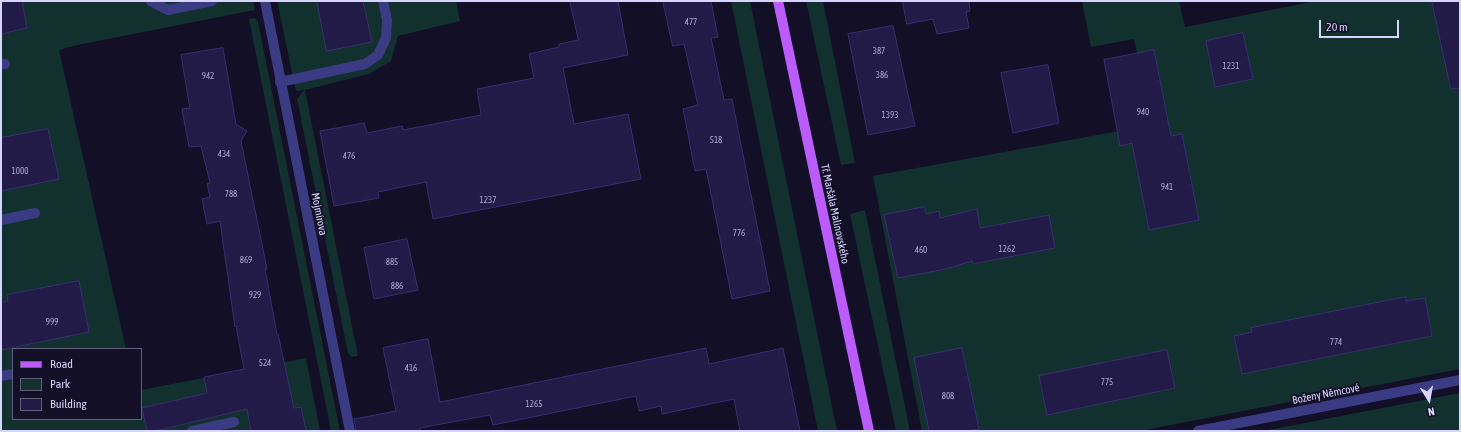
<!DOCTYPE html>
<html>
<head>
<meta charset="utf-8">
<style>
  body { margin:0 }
  #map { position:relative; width:1461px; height:432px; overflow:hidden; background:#120f26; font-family:"Asap Condensed",sans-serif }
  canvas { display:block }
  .frame { position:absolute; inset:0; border:2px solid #d7d4ff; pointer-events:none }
  .legend { position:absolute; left:12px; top:348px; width:130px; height:72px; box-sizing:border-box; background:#120f26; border:1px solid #615e7d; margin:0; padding:5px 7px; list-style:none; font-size:12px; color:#d7d4ff }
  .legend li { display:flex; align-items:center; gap:8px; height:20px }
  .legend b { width:20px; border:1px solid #615e7d }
  .north { position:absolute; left:1409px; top:380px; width:40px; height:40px; -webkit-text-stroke:3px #120f26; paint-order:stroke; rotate:169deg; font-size:11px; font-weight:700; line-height:16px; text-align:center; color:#d7d4ff }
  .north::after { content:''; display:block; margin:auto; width:14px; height:18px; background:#d7d4ff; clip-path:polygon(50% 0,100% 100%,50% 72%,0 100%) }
  .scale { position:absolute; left:1319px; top:20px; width:80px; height:18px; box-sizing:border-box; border:2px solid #d7d4ff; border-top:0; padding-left:5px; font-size:12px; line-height:14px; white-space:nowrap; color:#d7d4ff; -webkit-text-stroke:3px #120f26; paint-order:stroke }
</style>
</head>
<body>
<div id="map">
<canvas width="1461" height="432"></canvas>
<div class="frame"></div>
<ul class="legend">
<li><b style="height:5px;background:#bb5cfe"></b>Road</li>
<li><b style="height:11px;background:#12302e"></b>Park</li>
<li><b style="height:11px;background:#221b47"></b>Building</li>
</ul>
<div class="north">N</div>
<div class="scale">20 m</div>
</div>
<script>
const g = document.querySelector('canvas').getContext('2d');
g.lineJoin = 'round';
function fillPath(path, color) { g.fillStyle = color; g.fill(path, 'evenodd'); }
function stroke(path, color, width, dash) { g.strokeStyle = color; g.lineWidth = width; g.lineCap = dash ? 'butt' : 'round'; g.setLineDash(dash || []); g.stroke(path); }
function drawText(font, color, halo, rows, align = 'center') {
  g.font = font + ' "Asap Condensed",sans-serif'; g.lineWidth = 3.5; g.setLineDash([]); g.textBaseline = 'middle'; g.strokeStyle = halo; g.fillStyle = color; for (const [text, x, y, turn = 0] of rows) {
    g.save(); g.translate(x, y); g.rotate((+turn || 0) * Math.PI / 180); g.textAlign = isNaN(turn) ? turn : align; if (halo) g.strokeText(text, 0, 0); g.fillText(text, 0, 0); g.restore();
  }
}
const green = new Path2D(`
  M1 1H253L255 10 77 45 59 50 126 349H13V419H141V390L306 358 320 431H1Z
  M277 1H456L460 21 398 36 391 61 369 74 305 90 358 356 351 357 348 353 297 99 304 90 296 91Z
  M731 1H750L837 431H818Z
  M806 1H823L855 163 841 165Z
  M1082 1H1179L1185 27 1316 1H1460V369L1140 431H922L873 176 1152 125 1134 39 1091 47Z
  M255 18 258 22 340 431H331L249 19Z
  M865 210 910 431H896L850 214Z
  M1460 393V431H1263Z`);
const building = new Path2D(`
  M1 1H22L27 28 1 34Z
  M317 1H363L372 42 327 51Z
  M570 1H618L628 55 563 68 574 124 628 114 641 179 433 219 426 182 378 192 379 198 334 206 320 131 364 123 367 133 402 126 403 130 481 115 477 89 534 78 529 54 559 47V44L578 40Z
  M663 1H711L718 37 711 38 724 100 732 99 770 291 732 299 706 169 695 171 683 109 698 105 684 44 673 46Z
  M903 1H969L970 11 966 12 969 28 937 34 933 19 907 24Z
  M1432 1H1460V88L1451 89Z
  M893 26 915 126 868 135 848 34Z
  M1243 33 1253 79 1215 87 1206 41Z
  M223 48 236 124 247 131 241 141 267 269H265L277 334H278L294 408 301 407 306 431H251L247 409 155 431H147L142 408 207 393 204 377 244 369 236 326 235 327 220 221 207 224 202 199 210 197 207 184 210 183 201 146 189 147 182 109 190 108 181 55Z
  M1154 50 1171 136 1182 134 1199 220 1149 230 1132 143 1120 146 1104 60Z
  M1048 65 1059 123 1013 133 1001 73Z
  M48 129 59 179 1 191V138Z
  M925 207 926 214 939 211 940 218 977 209 980 228 1049 215 1055 248 973 264 972 261 946 269 898 278 884 215Z
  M407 239 418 290 374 299 364 248Z
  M79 281 89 332 1 350V303L8 301 7 295Z
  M1406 297V301L1425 298 1432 336 1242 374 1234 336 1252 332 1251 328Z
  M428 339 440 402 706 348 709 364 783 348 800 431H740L734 399 662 414 661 406 639 411 636 396 493 425 490 415 420 428V431H356L354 419 396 411 383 348Z
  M962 348 979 429 968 431H929L914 358Z
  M1167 350 1175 388 1047 415 1039 376Z`);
const lane = new Path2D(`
  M151 1 168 10 212 1
  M1 64H5
  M280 82 365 64 378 55 386 38 387 20 383 1
  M1 220 35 213
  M1 376 13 374
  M192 431 234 422`);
const street = new Path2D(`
  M265 1 350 431
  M1198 431 1460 380`);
const primary = new Path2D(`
  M778 1 869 431`);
const numberNames = [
  ["477",691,22],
  ["387",879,51],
  ["1231",1231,66],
  ["386",882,75],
  ["942",208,76],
  ["940",1143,112],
  ["1393",890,115],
  ["518",716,140],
  ["434",224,154],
  ["476",349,156],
  ["1000",20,171],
  ["941",1167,187],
  ["788",231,194],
  ["1237",488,200],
  ["776",739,233],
  ["1262",1007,249],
  ["460",921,250],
  ["869",246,260],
  ["885",392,262],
  ["886",397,286],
  ["929",255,295],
  ["999",52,322],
  ["774",1336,342],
  ["524",265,363],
  ["416",411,368],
  ["775",1107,382],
  ["808",948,396],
  ["1265",534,404]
];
const streetNames = [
  ["Mojmírova",319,214,79],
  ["Tř. Maršála Malinovského",835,214,78],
  ["Boženy Němcové",1326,394,-11]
];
fillPath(green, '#12302e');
fillPath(building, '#221b47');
stroke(building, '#392d72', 1);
stroke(lane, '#3b3b84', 10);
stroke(street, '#3b3b84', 10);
stroke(primary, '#bb5cfe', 10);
drawText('9px', '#aaa6d1', null, numberNames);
drawText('11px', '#d7d4ff', '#120f26', streetNames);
</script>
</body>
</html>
